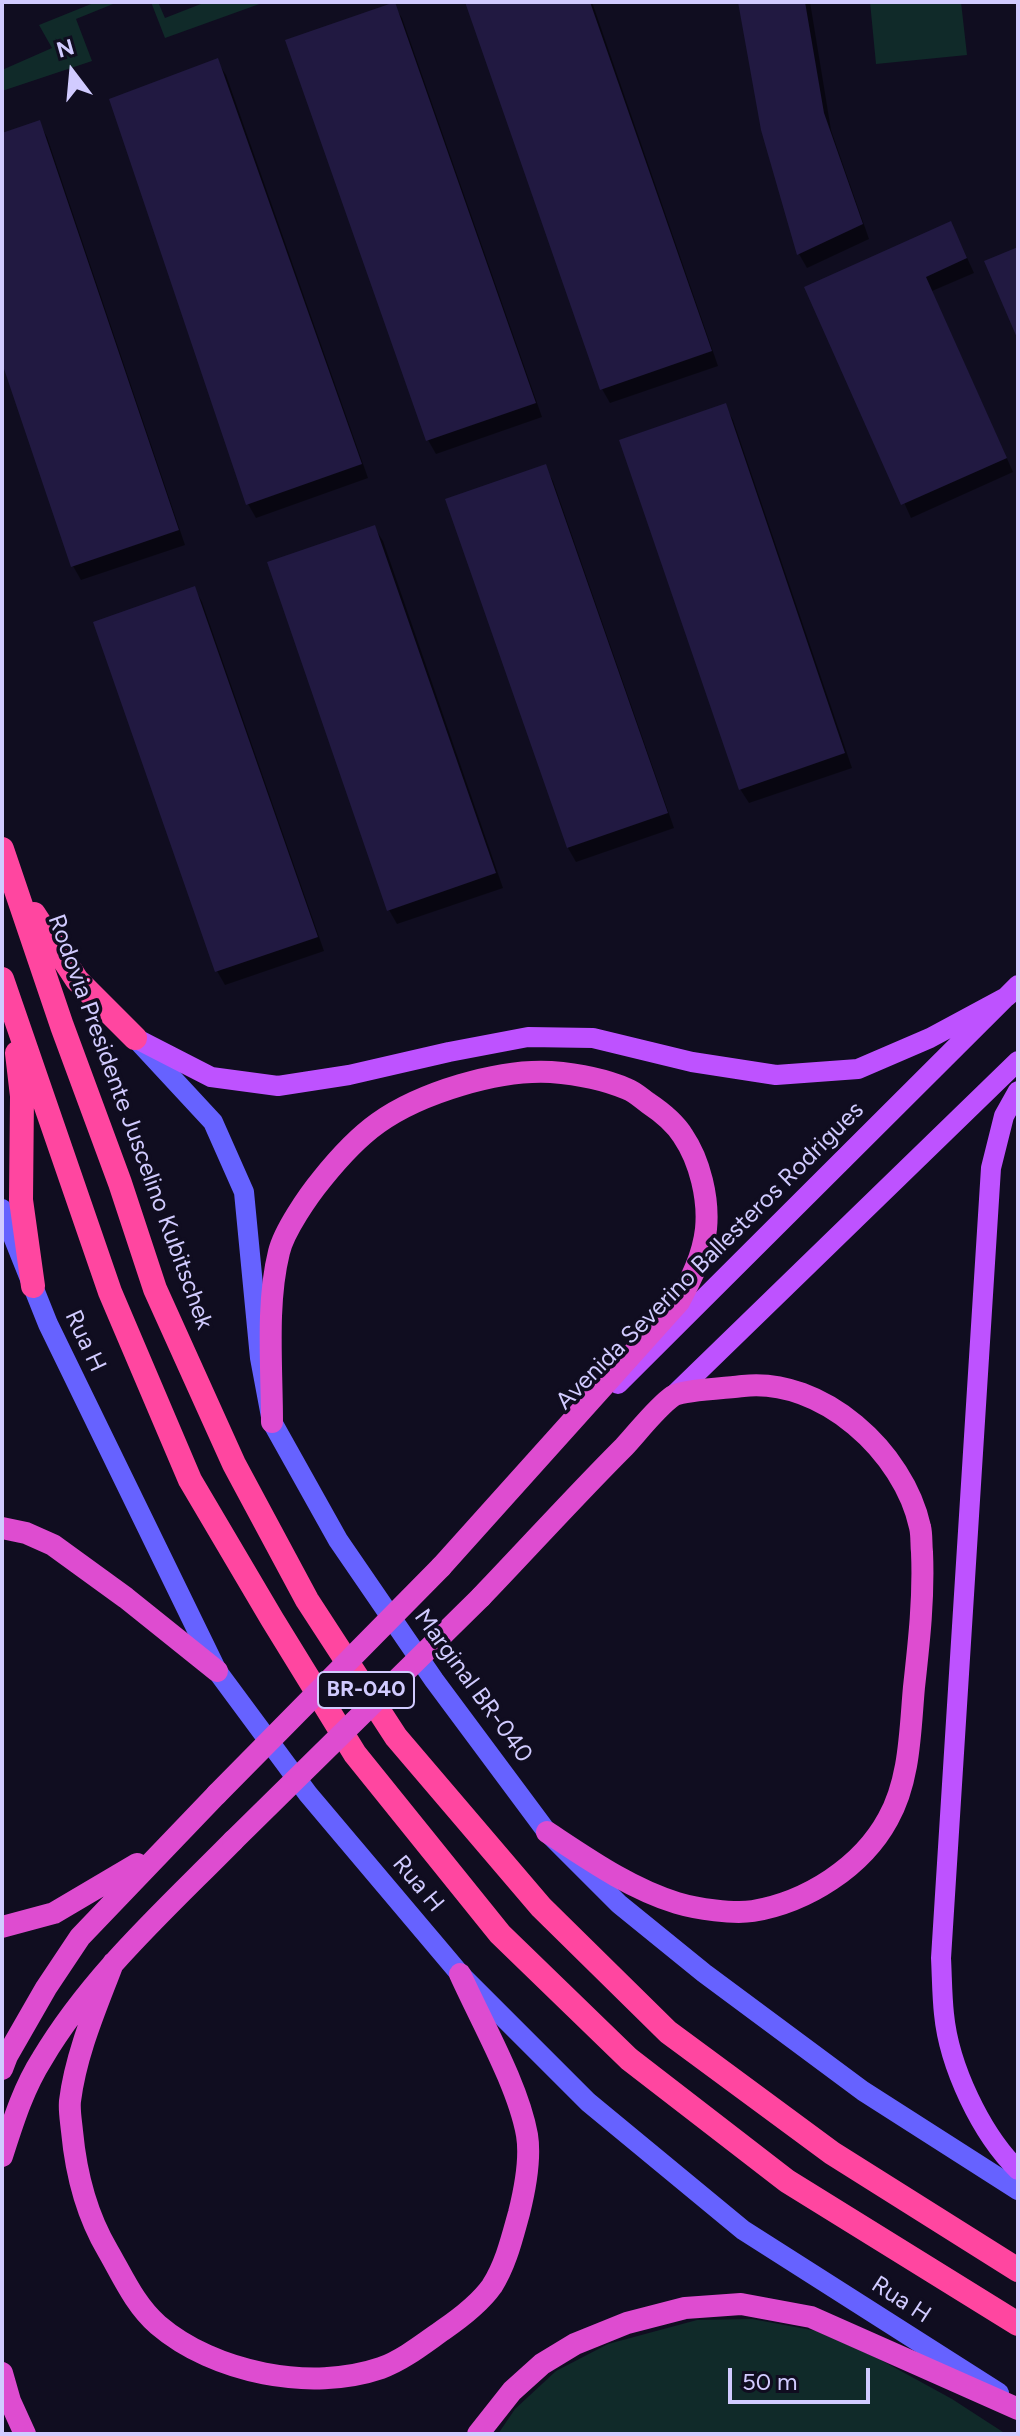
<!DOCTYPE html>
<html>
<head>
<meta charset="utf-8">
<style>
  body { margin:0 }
  #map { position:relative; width:1020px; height:2436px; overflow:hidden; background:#100d20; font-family:Figtree,sans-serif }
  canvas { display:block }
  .frame { position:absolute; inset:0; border:4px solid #d1cbff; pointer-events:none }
  .north { position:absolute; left:32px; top:32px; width:80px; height:80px; -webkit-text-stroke:6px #100d20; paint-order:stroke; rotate:344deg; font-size:22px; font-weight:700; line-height:32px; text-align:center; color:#d1cbff }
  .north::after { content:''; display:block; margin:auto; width:28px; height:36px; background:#d1cbff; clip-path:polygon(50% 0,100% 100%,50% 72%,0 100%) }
  .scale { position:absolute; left:728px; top:2368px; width:142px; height:36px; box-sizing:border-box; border:4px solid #d1cbff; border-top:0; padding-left:10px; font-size:24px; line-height:28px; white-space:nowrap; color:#d1cbff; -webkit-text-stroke:6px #100d20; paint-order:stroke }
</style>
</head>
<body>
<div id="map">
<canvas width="1020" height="2436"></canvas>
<div class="frame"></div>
<div class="north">N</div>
<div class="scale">50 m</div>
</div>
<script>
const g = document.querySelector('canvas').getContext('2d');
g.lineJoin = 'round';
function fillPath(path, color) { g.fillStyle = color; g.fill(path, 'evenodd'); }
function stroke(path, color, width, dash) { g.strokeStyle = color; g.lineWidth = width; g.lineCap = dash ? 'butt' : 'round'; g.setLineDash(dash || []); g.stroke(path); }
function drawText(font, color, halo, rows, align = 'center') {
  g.font = font + ' Figtree,sans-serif'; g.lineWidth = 7; g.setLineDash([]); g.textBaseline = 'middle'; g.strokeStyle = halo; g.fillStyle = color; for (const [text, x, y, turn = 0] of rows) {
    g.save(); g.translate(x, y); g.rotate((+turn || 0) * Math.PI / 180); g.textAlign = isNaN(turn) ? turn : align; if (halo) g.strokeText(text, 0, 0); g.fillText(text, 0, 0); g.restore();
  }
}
const green = new Path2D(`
  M96 2H118L76 19 92 61 2 91V70L52 48 39 25Z
  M151 2H158L165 18 206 2H265L165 38Z
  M870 2H961L967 55 876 64Z
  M752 2319 817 2331 879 2359 952 2399 1006 2434H498L515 2409 556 2371 608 2344 697 2320Z`);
const shadow = new Path2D(`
  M467 2H592L718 366 610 403 602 389Z
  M740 2H810L831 130 869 239 807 268 799 254Z
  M393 4 402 18 542 417 436 454 428 440Z
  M217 61 226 75 368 478 256 518 248 504Z
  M39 122 47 137 185 545 81 580 73 566 2 356V135Z
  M958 238 974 273 932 291 1013 472 911 518 807 288Z
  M725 406 733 420 852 768 749 803 740 789Z
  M545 467 553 481 674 828 576 862 568 848 447 501Z
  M374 527 383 541 503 888 397 924 389 910Z
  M194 588 202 602 324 951 225 985 217 971 95 623Z`);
const building = new Path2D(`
  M395 2 536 403 426 441 285 40Z
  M465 2H590L712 351 600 390Z
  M738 2H805L824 113 863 224 797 255 761 130Z
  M218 58 362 464 246 505 109 99Z
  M40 120 179 530 71 567 2 363V133Z
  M951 221 967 258 926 277 1007 458 901 505 804 287Z
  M1018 247V340L984 261Z
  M726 403 845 753 739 790 619 440Z
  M546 464 668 813 567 848 445 499Z
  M375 525 496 873 387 911 267 562Z
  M195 586 318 937 215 972 93 622Z`);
const secondary = new Path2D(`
  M137 1040 213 1122 244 1192 260 1358 272 1422 338 1540 434 1680 547 1832 619 1904 704 1973 863 2091 1018 2190
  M2 1209 48 1324 217 1671 308 1794 460 1974 588 2102 743 2230 999 2393`);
const primary = new Path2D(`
  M135 1038 211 1077 278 1086 349 1075 449 1052 528 1037 593 1038 692 1062 776 1075 858 1069 930 1038 1008 996
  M1018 1091 1004 1116 991 1168 941 1958C942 1977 942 1996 944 2014 949 2066 981 2134 1018 2170
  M618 1384 1018 985
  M675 1394 1018 1061`);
const trunk = new Path2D(`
  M272 1422C272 1368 266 1304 279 1252 284 1231 308 1196 322 1179 338 1159 357 1138 378 1123 420 1093 498 1069 551 1072 576 1074 604 1079 627 1089 635 1092 641 1098 648 1103 660 1111 675 1123 683 1136 700 1161 709 1199 706 1229 703 1256 691 1279 679 1302L441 1567
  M2 1528 26 1533 53 1545 126 1598 217 1671
  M481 1597C529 1547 575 1496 624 1447 638 1432 657 1407 673 1396 682 1390 729 1388 743 1386 822 1377 904 1452 920 1527 922 1535 921 1544 922 1552 924 1598 919 1642 914 1687 910 1731 910 1780 888 1819 862 1867 807 1902 753 1911 733 1914 697 1909 677 1903 629 1888 588 1859 547 1832
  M2 1927 54 1913 137 1864
  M113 1963C96 2008 76 2053 70 2101 69 2110 71 2121 72 2131 76 2174 86 2214 108 2251 123 2277 135 2305 158 2325 214 2373 311 2392 381 2368 403 2360 423 2344 443 2330 459 2319 480 2303 492 2286 506 2264 512 2238 519 2213 525 2189 531 2160 527 2135 518 2085 481 2021 460 1974
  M2 2069 7 2056 46 1988 80 1937 217 1794
  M2 2156C13 2122 23 2089 42 2059 92 1975 165 1910 233 1841
  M2 2373 10 2401 25 2434
  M478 2434 512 2391 542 2364 575 2344 627 2323 685 2308 741 2304 811 2317 1018 2409`);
const motorway = new Path2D(`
  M2 849 62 1026 120 1183 155 1289 234 1464 307 1600 396 1737 541 1907 668 2032 832 2153 1018 2270
  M34 914 77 980 135 1038
  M2 979 110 1292 190 1480 272 1619 355 1754 500 1934 629 2059 787 2181 1018 2324
  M17 1053 22 1096 21 1200 33 1286`);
const trunkBridge = new Path2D(`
  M217 1794 441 1567
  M233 1841 481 1597`);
const shields = [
  [366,1690,96]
];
const shieldNames = [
  ["BR-040",366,1690]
];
const streetNames = [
  ["Rodovia Presidente Juscelino Kubitschek",130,1122,70],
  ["Avenida Severino Ballesteros Rodrigues",710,1256,-45],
  ["Rua H",85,1341,65],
  ["Marginal BR-040",473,1686,54],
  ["Rua H",418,1884,50],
  ["Rua H",901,2300,33]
];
fillPath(green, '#102a29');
fillPath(shadow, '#0007');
fillPath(building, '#211941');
stroke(secondary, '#6662ff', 20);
stroke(primary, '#be52ff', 20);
stroke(trunk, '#de4cd0', 22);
stroke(motorway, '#ff46a0', 24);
stroke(trunkBridge, '#de4cd0', 22);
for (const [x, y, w] of shields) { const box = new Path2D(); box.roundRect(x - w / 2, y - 18, w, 36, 6); g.fillStyle = '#100d20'; g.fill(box); stroke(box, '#d1cbff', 2); }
drawText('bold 22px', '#d1cbff', null, shieldNames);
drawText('24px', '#d1cbff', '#100d20', streetNames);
</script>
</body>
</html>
